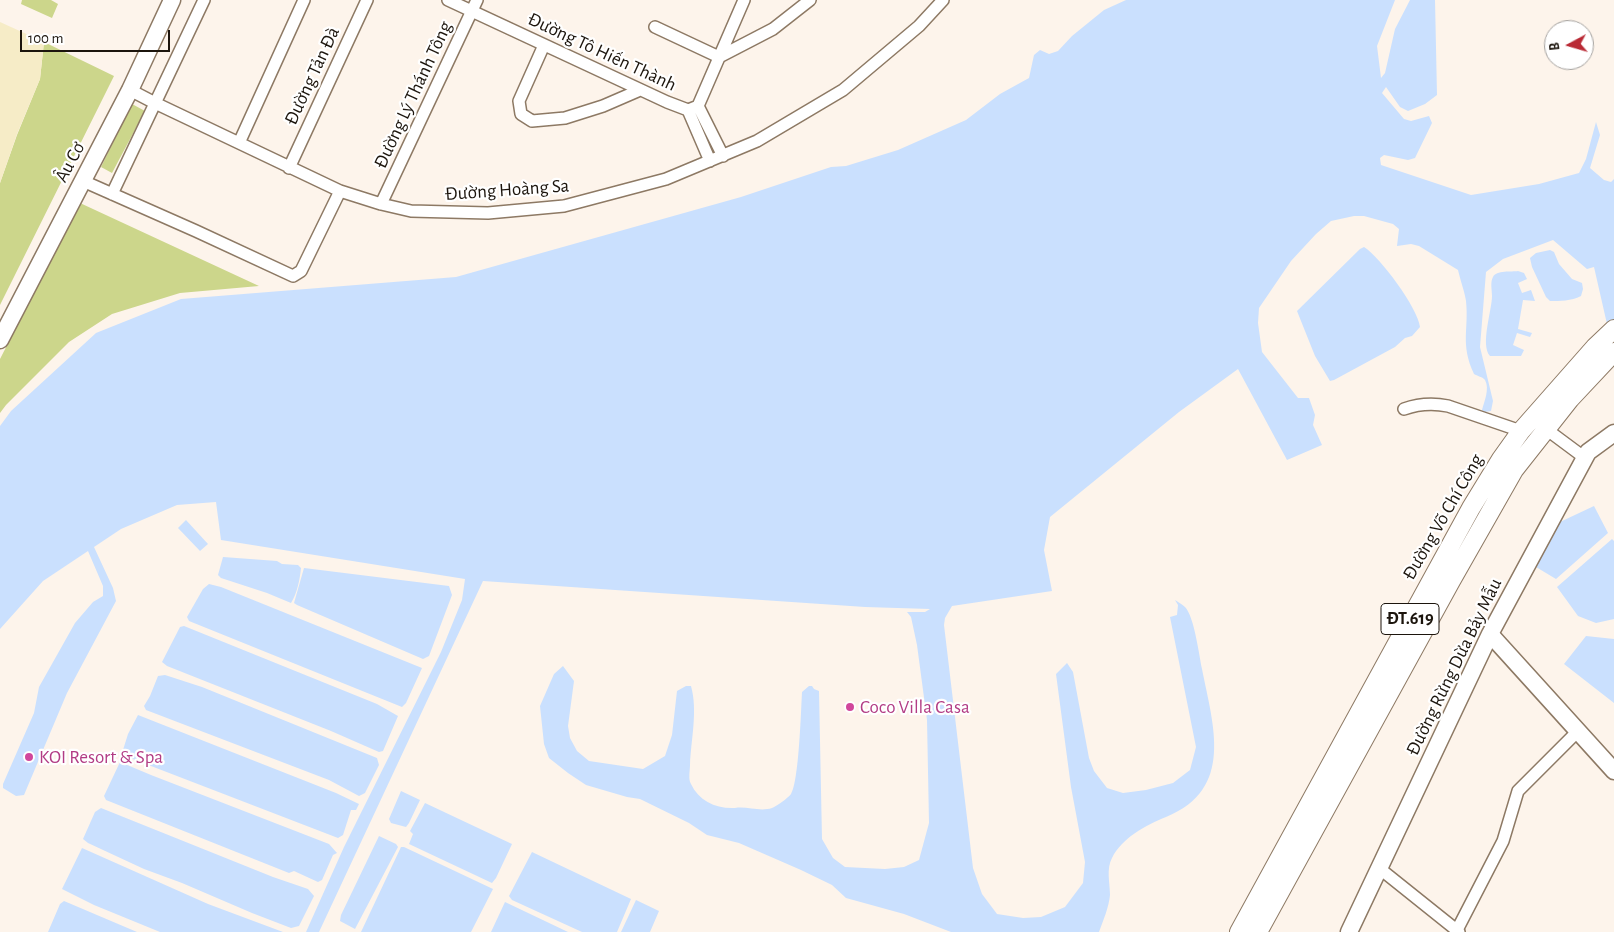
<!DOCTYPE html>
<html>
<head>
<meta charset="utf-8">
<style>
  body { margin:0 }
  #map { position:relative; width:1614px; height:932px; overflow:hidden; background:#fdf4eb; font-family:"Alegreya Sans",sans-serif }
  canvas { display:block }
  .north { position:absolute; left:1544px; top:20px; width:50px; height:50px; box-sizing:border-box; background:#fff; border:1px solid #a4a19e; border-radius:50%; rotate:264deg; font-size:14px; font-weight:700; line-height:20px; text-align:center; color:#1c150d }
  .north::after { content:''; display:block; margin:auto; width:18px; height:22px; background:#b92934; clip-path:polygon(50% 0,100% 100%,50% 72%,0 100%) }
  .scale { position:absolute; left:20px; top:30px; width:150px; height:22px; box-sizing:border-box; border:2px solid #1c150d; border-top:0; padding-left:6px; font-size:15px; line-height:18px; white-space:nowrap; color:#1c150d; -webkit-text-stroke:4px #fff; paint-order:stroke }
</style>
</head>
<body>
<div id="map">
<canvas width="1614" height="932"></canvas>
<div class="north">B</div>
<div class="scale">100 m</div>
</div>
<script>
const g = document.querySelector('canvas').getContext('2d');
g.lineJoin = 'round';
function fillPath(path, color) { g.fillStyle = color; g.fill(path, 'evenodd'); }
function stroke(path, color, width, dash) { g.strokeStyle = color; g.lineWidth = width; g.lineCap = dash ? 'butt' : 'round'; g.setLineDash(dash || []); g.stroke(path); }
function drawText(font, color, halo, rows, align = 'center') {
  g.font = font + ' "Alegreya Sans",sans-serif'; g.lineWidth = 4.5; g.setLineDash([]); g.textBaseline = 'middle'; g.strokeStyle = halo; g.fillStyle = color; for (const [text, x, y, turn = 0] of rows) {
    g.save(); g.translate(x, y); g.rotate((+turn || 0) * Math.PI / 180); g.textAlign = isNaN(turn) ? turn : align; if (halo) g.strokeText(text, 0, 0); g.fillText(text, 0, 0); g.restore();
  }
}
const green = new Path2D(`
  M22 0H51L58 4 52 18 21 4Z
  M44 42 114 76 0 305V183L17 135 40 79Z
  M132 104 145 111 112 173 101 167Z
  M80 203 259 286 180 293 112 314 69 342 6 405 0 413V359Z`);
const sand = new Path2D(`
  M0 22 44 42 40 79 17 134 0 183Z`);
const water = new Path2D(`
  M1126 0H1395L1377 46 1381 78 1385 73 1395 29 1410 0H1435L1437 95 1425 104 1408 111 1400 107 1386 87 1382 93 1404 119 1411 121 1429 116 1432 123 1415 158 1408 160 1384 155 1380 158 1381 165 1471 195 1539 184 1579 173 1586 159 1596 122 1600 135 1590 168 1604 180 1611 182 1614 179V344L1612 346 1594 267 1587 269 1553 240 1503 259 1486 272 1480 347 1493 401 1491 411 1484 412 1482 410C1484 402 1490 389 1485 380 1483 377 1477 376 1474 374 1460 344 1469 330 1466 301 1465 293 1460 279 1458 270L1419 246 1411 244 1397 246 1399 229 1393 224 1364 216H1354L1331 221 1316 234 1291 261 1259 308 1258 323 1262 352 1298 398H1309L1315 415 1313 425 1322 445 1287 460 1238 369 1179 412 1050 517 1044 550 1052 591 952 606 945 618 944 625 973 868 982 894 997 914 1023 918 1041 917 1065 907 1083 883 1085 862 1071 787 1056 674 1067 663 1073 672 1089 758 1094 771 1107 788 1123 793 1146 790 1173 783 1190 770 1196 747 1170 617 1177 615 1178 605 1175 600C1178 602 1182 604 1185 607 1194 616 1199 654 1202 669 1213 725 1235 789 1166 817 1146 825 1122 838 1112 858 1106 869 1110 883 1110 895 1109 907 1103 921 1099 932H951L904 914 846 898 832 885 801 870 739 843 707 835 689 823 640 799 627 797 586 785 568 773 549 758 544 744 540 706 554 674 563 666 574 681 568 726 570 738 577 751 589 761 643 769 665 756 672 735 677 691 686 686H691C698 711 691 739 690 765 690 771 688 779 691 784 699 801 716 809 735 808 747 806 760 812 772 808 777 806 788 798 791 794 799 782 801 711 802 692L809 686H812L814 689 819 691 822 839 833 858 845 867 885 869 904 867 919 860 929 823 927 720 917 645 911 617 907 612H925L930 609 865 607 483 581 319 932H306L344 847 441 652 462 600 465 579 221 540 216 502 177 505 121 529 94 547 113 588 116 601 67 693 24 795 16 796 3 788V784L34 713 39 687 75 623 93 602 103 596V586L88 551 43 581 0 629V426L11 411 96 333 181 299 456 277 741 197 831 167 846 166 898 150 966 120 1000 94 1029 78 1034 55 1040 50 1049 54 1058 51 1072 36 1104 10Z
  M1364 247C1380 257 1418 308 1420 327L1412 336 1405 338 1395 347 1334 380 1330 381 1315 356 1297 311 1360 249Z
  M1550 250 1554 252 1559 264 1572 279 1582 283 1583 289 1581 296C1571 301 1560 301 1550 301L1546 297 1532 267 1530 258 1536 253Z
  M1518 271 1524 273 1527 279 1518 283 1522 293 1531 290 1535 301 1523 300 1518 329 1532 333 1530 337 1517 333 1513 345 1524 350 1521 356H1490C1480 345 1492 310 1492 296 1492 290 1490 282 1493 277 1496 270 1512 272 1518 271Z
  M1594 506 1608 533 1556 579 1536 567 1560 522Z
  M186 520 208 544 200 551 178 528Z
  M1612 539 1614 541V619L1596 623 1578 616 1557 587Z
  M223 557 277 561 282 564 298 565 301 568C300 579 297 594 291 603L267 593 221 578 218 575Z
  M304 568 449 586 452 595 429 656 423 659 297 605 294 603Z
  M209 584 221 587 422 668 406 703 402 707 189 621 187 617 203 589Z
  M184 626 377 704 398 716 383 751 379 752 331 731 167 666 162 662 180 627Z
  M1586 636 1614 639V703L1564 664Z
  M165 675 202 687 377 758 379 765 365 793 359 796 329 780 146 710 144 706 150 696 158 676Z
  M138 715 336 793 359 804 356 810H351L343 835 338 838 125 756 123 750 128 734Z
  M120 762 151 775 329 844 337 853 333 855 322 880 318 882 294 871 289 873 106 800 104 796Z
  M401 791 420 800 409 823 406 827 391 823 389 819Z
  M425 803 512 844 496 878 492 883 409 844 413 834 410 831Z
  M101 808 273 877 308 889 314 896 299 926 291 928 252 913 182 883 144 869 88 843 83 839 95 812Z
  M379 836 396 844 398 847 355 929 340 921 341 915Z
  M401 847H404L493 889 471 932H361Z
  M82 848 208 904 283 932H160L94 905 62 889Z
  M532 852 631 899 617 932H582L512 900 509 896Z
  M636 900 659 911 650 932H621Z
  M64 901 137 932H48L60 904Z
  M505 902 568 932H491Z`);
const street = new Path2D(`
  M448 0 667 102 688 110 698 106
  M655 27 719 57 773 29 810 0
  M544 45 519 101 521 114 532 121 565 118 603 106 640 90
  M130 90 155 103 340 191 381 204 411 211 488 213 564 206 666 179 757 141 843 90 919 26 943 0
  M698 106 744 0
  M698 106 723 156
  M688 110 710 161
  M239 143 304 0
  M289 168 367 0
  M83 181 196 231 293 276 301 271 340 191
  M112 194 204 0
  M381 204 477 0
  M1404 409C1418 404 1433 403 1448 406L1521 431
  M1546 429 1585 458
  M1379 868 1459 932
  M1456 932 1503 841 1518 791 1578 731`);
const secondary = new Path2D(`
  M0 340 130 90 172 0
  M1490 634 1614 771
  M1349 932 1490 634 1588 452 1614 433`);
const primary = new Path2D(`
  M1239 932 1471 508 1501 459 1521 431 1595 347 1614 329
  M1258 932 1451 581 1514 470 1570 399 1614 352`);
const markers = [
  [850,707,5,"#d1479c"],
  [29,757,5,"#d1479c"]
];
const shields = [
  [1410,619,58]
];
const shieldNames = [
  ["ĐT.619",1410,619]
];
const streetNames = [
  ["Đường Tô Hiến Thành",602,52,25],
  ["Đường Tản Đà",312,76,-65],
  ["Đường Lý Thánh Tông",413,95,-65],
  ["Âu Cơ",70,162,-62],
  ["Đường Hoàng Sa",507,190,-4],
  ["Đường Võ Chí Công",1443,517,-60],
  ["Đường Rừng Dừa Bảy Mẫu",1454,667,-64]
];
const hotelNames = [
  ["Coco Villa Casa",860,707],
  ["KOI Resort & Spa",39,757]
];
fillPath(green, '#ccd68b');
fillPath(sand, '#f6ecc7');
fillPath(water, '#cae0fe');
stroke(street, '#8d7964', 14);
stroke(secondary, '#8d7964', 19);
stroke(primary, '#8d7964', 20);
stroke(street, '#fff', 11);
stroke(secondary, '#fff', 16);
stroke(primary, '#fff', 18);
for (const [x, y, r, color] of markers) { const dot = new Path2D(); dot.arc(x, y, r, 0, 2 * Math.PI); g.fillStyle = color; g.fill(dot); stroke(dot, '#fff', 2); }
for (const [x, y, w] of shields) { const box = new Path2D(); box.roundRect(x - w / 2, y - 15.5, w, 31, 4); g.fillStyle = '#fff'; g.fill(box); stroke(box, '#1c150d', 1); }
drawText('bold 18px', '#1c150d', null, shieldNames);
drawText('19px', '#1c150d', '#fff', streetNames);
drawText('19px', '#b23c85', '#fff', hotelNames, 'left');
</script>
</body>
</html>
